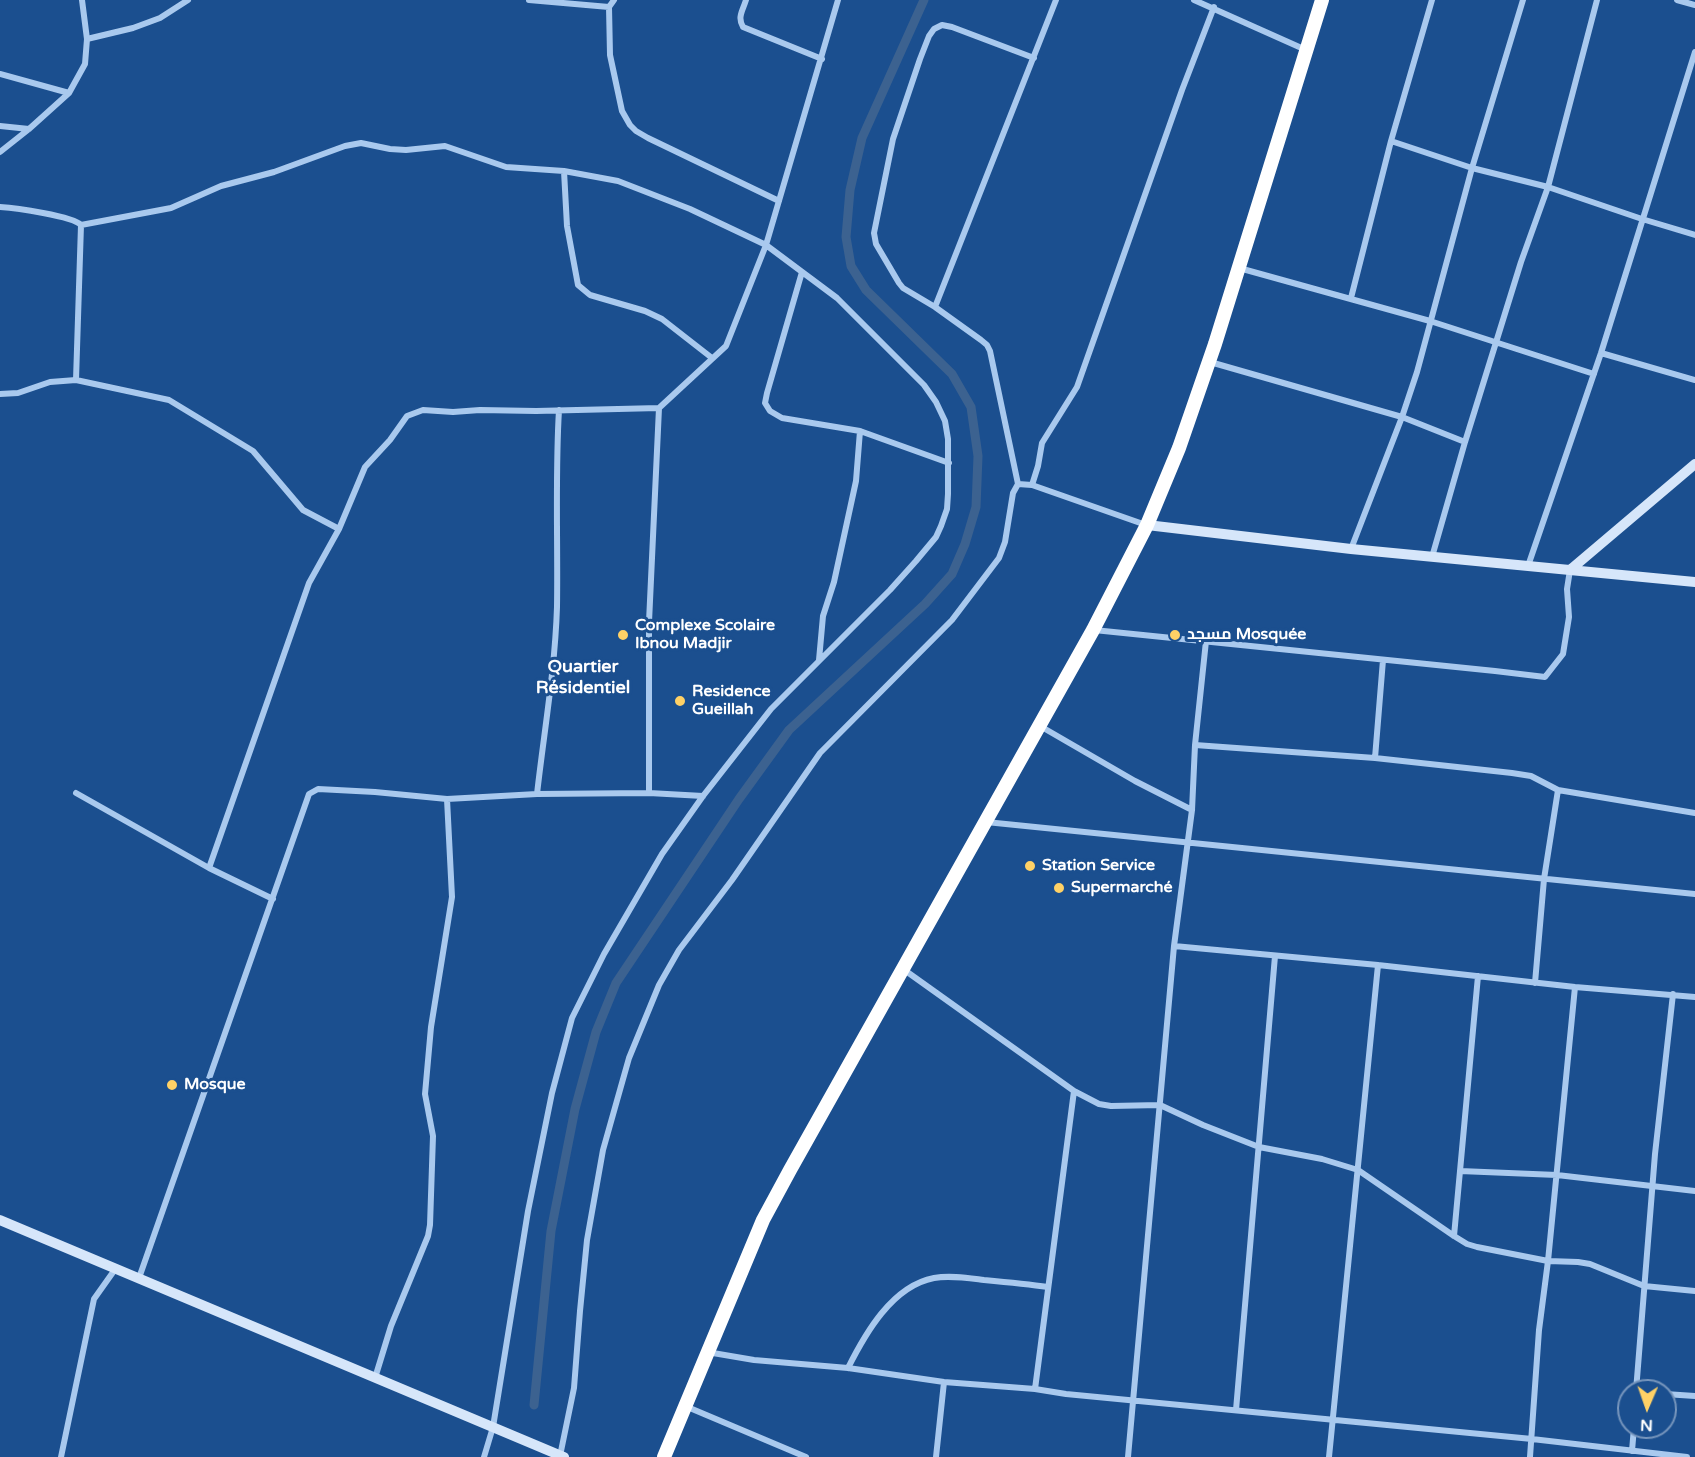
<!DOCTYPE html>
<html>
<head>
<meta charset="utf-8">
<style>
  body { margin:0 }
  #map { position:relative; width:1695px; height:1457px; overflow:hidden; background:#1b4f8f; font-family:"Varela Round",sans-serif }
  canvas { display:block }
  .north { position:absolute; left:1617px; top:1379px; width:60px; height:60px; box-sizing:border-box; background:#1b4f8f; border:2px solid #7695bc; border-radius:50%; rotate:182deg; font-size:16px; font-weight:700; line-height:24px; text-align:center; color:#fff }
  .north::after { content:''; display:block; margin:auto; width:21px; height:27px; background:#ffd166; clip-path:polygon(50% 0,100% 100%,50% 72%,0 100%) }
</style>
</head>
<body>
<div id="map">
<canvas width="1695" height="1457"></canvas>
<div class="north">N</div>
</div>
<script>
const g = document.querySelector('canvas').getContext('2d');
g.lineJoin = 'round';
function stroke(path, color, width, dash) { g.strokeStyle = color; g.lineWidth = width; g.lineCap = dash ? 'butt' : 'round'; g.setLineDash(dash || []); g.stroke(path); }
function drawText(font, color, halo, rows, align = 'center') {
  g.font = font + ' "Varela Round",Cairo,sans-serif'; g.lineWidth = 6; g.setLineDash([]); g.textBaseline = 'middle'; g.strokeStyle = halo; g.fillStyle = color; for (const [text, x, y, turn = 0] of rows) {
    g.save(); g.translate(x, y); g.rotate((+turn || 0) * Math.PI / 180); g.textAlign = isNaN(turn) ? turn : align; if (halo) g.strokeText(text, 0, 0); g.fillText(text, 0, 0); g.restore();
  }
}
const canal = new Path2D(`
  M534 1405 551 1231 575 1109 596 1032 616 983 739 799 789 730 925 604 952 574 965 544 976 507 978 456 971 407 952 374 866 290 851 266 846 237 850 190 862 138 924 0`);
const street = new Path2D(`
  M529 0 609 7
  M614 0 609 7 610 55 622 111 630 125 636 131 648 138 779 201
  M746 0C743 10 737 17 743 27L822 59
  M1194 0 1306 50
  M1677 0 1695 5
  M87 39 133 28 160 18 188 0
  M0 74 69 93
  M0 126 29 129
  M1391 141 1472 168 1548 187 1642 219 1695 235
  M0 152 29 129 69 93 85 64 87 39 82 0
  M564 171 567 226 578 285 590 295 645 311 662 319 712 358
  M0 207C15 208 73 216 81 225L171 208 221 186 274 172 345 146 361 143 390 149 406 150 445 146 506 167 564 171 618 181 690 209 766 245 837 298 924 385 936 402 945 421 948 439V494L947 509 941 526 936 537 916 561 890 590 771 709 703 796 662 854 604 954 572 1018 552 1093 528 1211 493 1427 484 1457
  M1239 268 1430 321 1594 374
  M802 272 767 393 765 403 770 411 782 418 860 431 949 463
  M1351 298 1391 141 1432 0
  M935 307 1056 0
  M1601 353 1695 380
  M1210 362 1402 417 1465 442
  M76 380 81 225
  M0 394 18 393 50 382 76 380 169 400 253 451 303 510 339 529
  M1018 484 1032 485 1146 525
  M1032 485 1038 466 1042 443 1077 387 1182 90 1214 7
  M1351 549 1402 417 1417 372 1472 168 1523 0
  M1432 557 1465 442 1521 262 1548 187 1597 0
  M1528 566 1601 353 1695 52
  M1094 630 1495 671 1545 677 1563 654 1569 617 1567 589 1570 570
  M819 660 823 616 834 582 856 481 860 431
  M1040 726 1135 781 1192 810
  M1195 745 1206 641
  M1375 758 1383 660
  M76 793 209 868 273 899
  M649 793V622L659 408
  M537 794 649 793 703 796
  M986 822 1695 894
  M209 868 309 583 339 529 365 467 390 440 407 416 423 410 453 412 480 410 536 411 659 408 726 346 766 245 838 0
  M1174 946 1378 965 1575 987 1695 997
  M903 969 1074 1091 1099 1104 1111 1106 1160 1105 1203 1125 1259 1147 1322 1159 1358 1170 1454 1236 1467 1244 1477 1247 1548 1261 1578 1262 1590 1264 1644 1286 1695 1291
  M1535 983 1544 879 1558 790
  M1460 1171 1557 1175 1695 1191
  M1454 1236 1478 976
  M139 1278 309 794 318 789 375 792 447 799 537 794C544 732 555 670 557 607 558 541 555 476 559 410
  M707 1352 754 1360 848 1368 944 1382 1035 1389 1066 1394 1532 1439 1687 1457
  M848 1368C865 1334 892 1286 934 1278 950 1275 968 1278 984 1280 1005 1282 1026 1284 1048 1287
  M375 1378 391 1326 428 1236 430 1225 433 1136 425 1094 431 1027 452 897 447 799
  M1035 1389 1074 1091
  M1636 1391 1655 1154 1673 994
  M1665 1394 1695 1396
  M685 1406 806 1457
  M1236 1410 1275 956
  M1632 1451 1634 1427
  M560 1456 574 1388 580 1311 587 1240 603 1150 629 1058 659 985 679 950 732 880 820 753 952 620 999 558 1005 542 1013 493 1018 484 990 351 987 345 981 340 935 307 903 288 899 283 876 244 874 233 893 139 920 59 929 36 934 29 942 25 952 27 1034 58
  M61 1457 94 1299 116 1268
  M936 1457 944 1382
  M1128 1457 1174 946 1192 810 1195 745 1375 758 1512 773 1531 776 1558 790 1695 813
  M1329 1457 1378 965
  M1530 1457 1539 1330 1548 1261 1575 987`);
const secondary = new Path2D(`
  M1147 525 1351 549 1695 582
  M1570 570 1695 464
  M0 1220 564 1457`);
const highway = new Path2D(`
  M664 1457 763 1220 790 1170 1093 630 1147 525 1179 448 1215 344 1322 0`);
const markers = [
  [623,635,6,"#ffd166"],
  [1175,635,6,"#ffd166"],
  [680,701,6,"#ffd166"],
  [1030,866,6,"#ffd166"],
  [1059,888,6,"#ffd166"],
  [172,1085,6,"#ffd166"]
];
const poiNames = [
  ["Complexe Scolaire",635,626],
  ["Ibnou Madjir",635,644],
  ["مسجد Mosquée",1187,635],
  ["Residence",692,692],
  ["Gueillah",692,710],
  ["Station Service",1042,866],
  ["Supermarché",1071,888],
  ["Mosque",184,1085]
];
const neighbourhoodNames = [
  ["Quartier",583,667],
  ["Résidentiel",583,688]
];
stroke(canal, '#3c6290', 9);
stroke(street, '#a9c9ee', 6);
stroke(secondary, '#d6e6fa', 10);
stroke(highway, '#fff', 14);
for (const [x, y, r, color] of markers) { const dot = new Path2D(); dot.arc(x, y, r, 0, 2 * Math.PI); g.fillStyle = color; g.fill(dot); stroke(dot, '#1b4f8f', 2); }
drawText('bold 16px', '#fff', '#1b4f8f', poiNames, 'left');
drawText('bold 18px', '#fff', '#1b4f8f', neighbourhoodNames);
</script>
</body>
</html>
